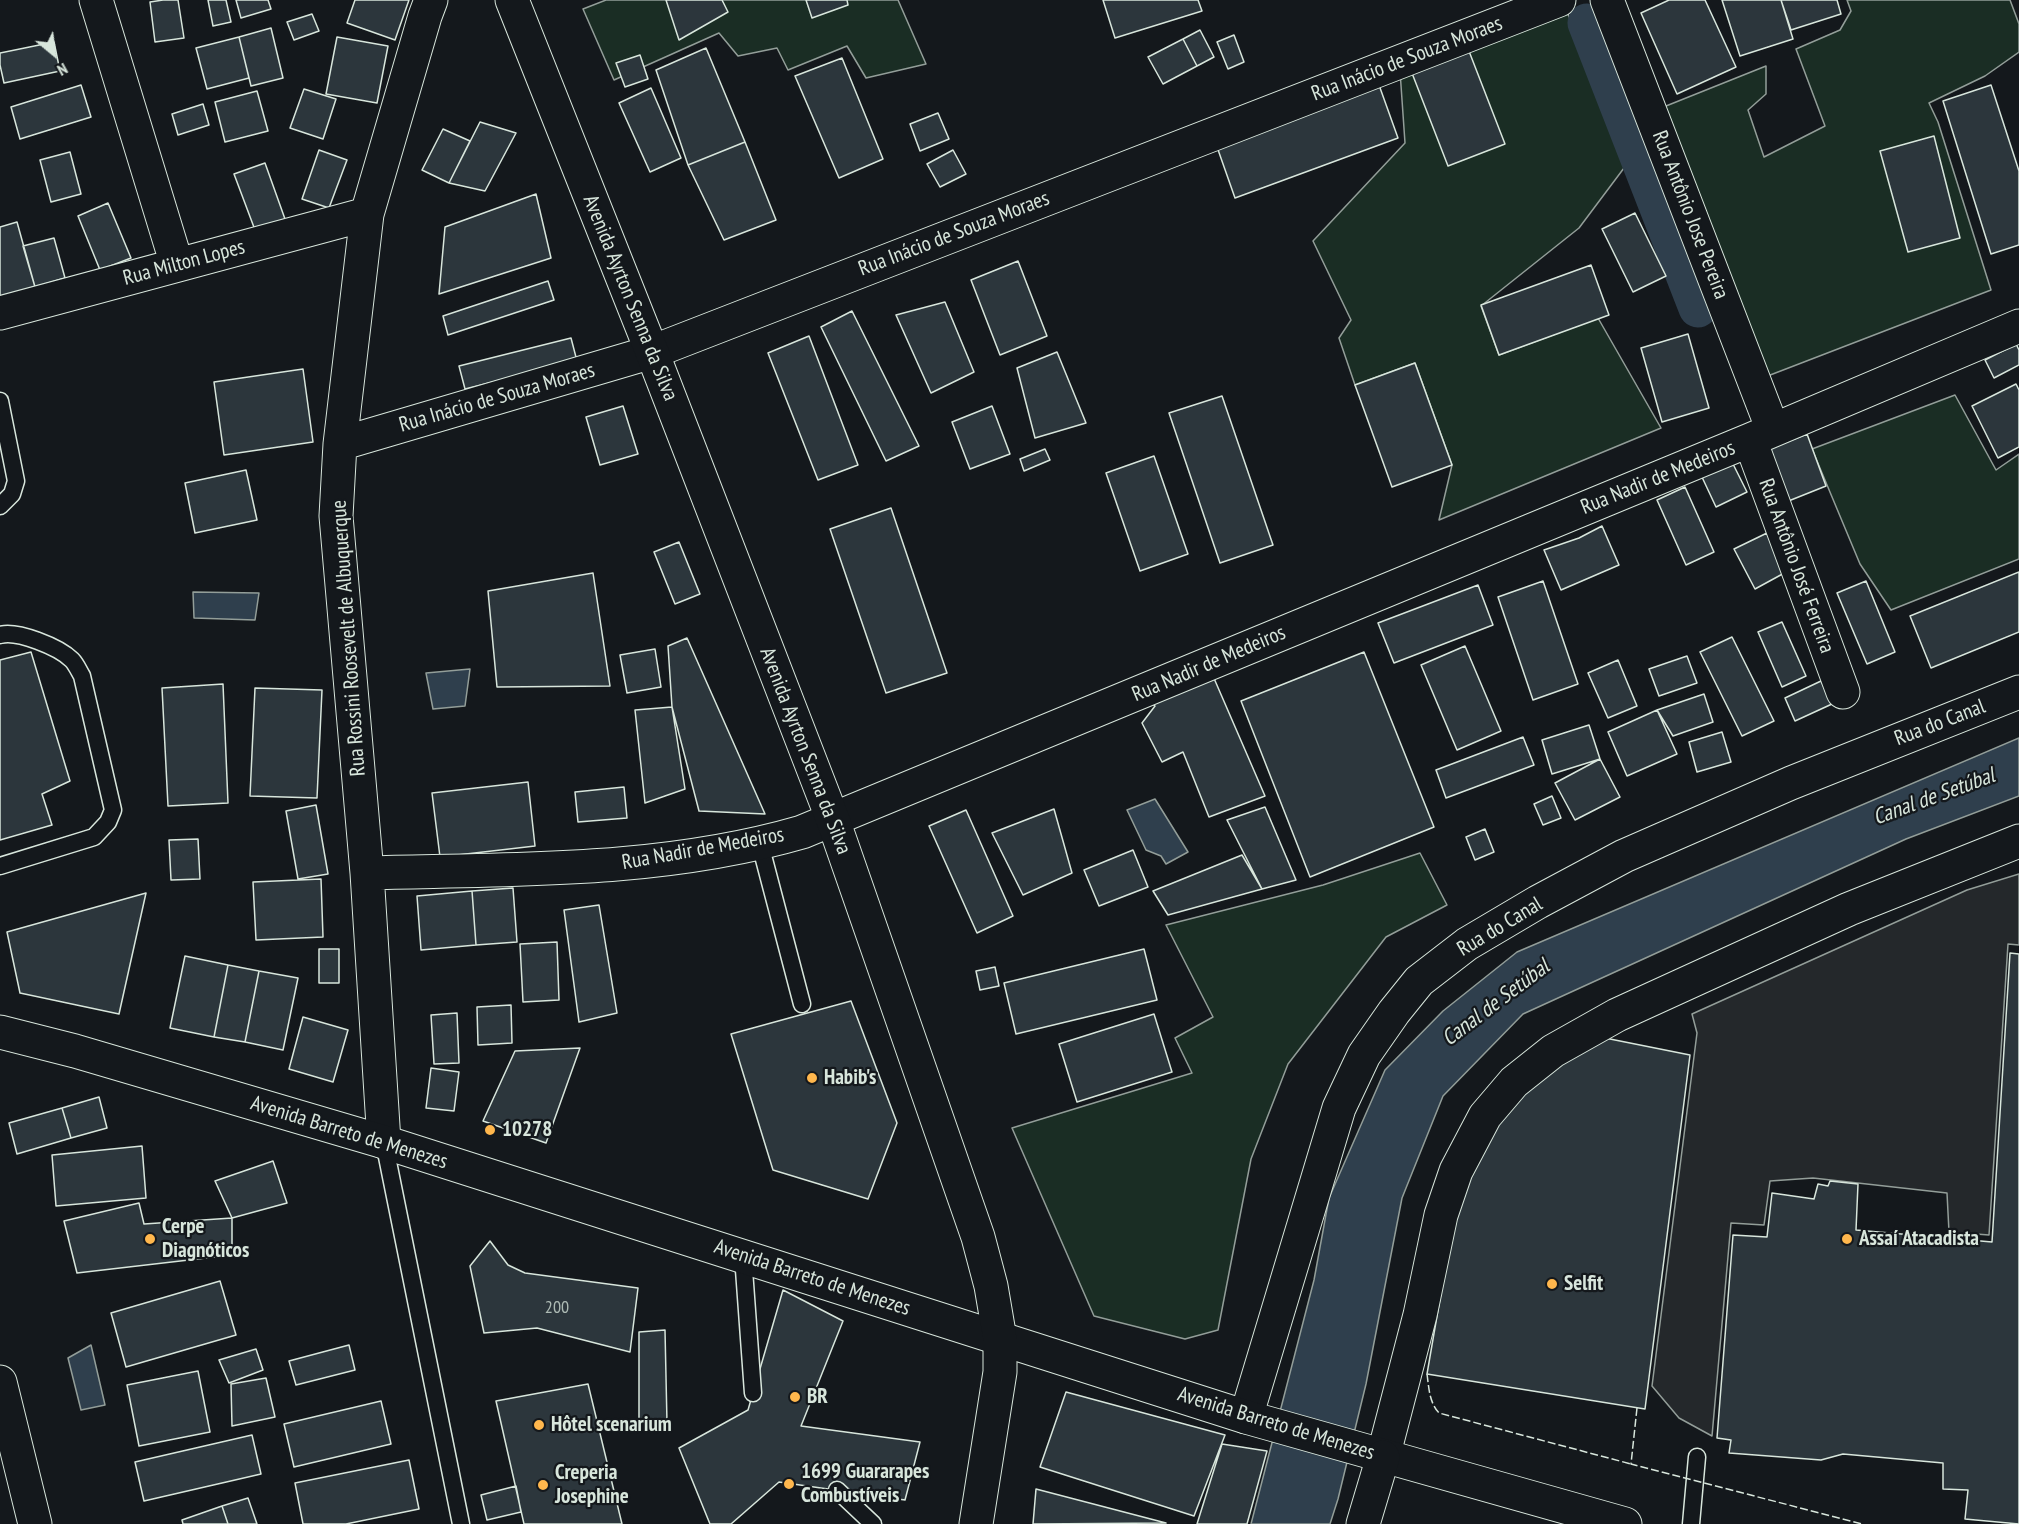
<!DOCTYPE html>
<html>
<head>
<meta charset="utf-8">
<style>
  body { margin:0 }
  #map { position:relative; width:2019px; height:1524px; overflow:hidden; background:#14181c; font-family:"PT Sans Narrow",sans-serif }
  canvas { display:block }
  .north { position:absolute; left:24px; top:24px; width:60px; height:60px; -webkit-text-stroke:4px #14181c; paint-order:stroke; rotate:151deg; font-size:16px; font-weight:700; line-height:24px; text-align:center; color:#d8e6dc }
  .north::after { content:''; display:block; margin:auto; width:21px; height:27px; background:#d8e6dc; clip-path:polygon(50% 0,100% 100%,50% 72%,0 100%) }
</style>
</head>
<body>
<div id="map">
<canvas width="2019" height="1524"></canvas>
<div class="north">N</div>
</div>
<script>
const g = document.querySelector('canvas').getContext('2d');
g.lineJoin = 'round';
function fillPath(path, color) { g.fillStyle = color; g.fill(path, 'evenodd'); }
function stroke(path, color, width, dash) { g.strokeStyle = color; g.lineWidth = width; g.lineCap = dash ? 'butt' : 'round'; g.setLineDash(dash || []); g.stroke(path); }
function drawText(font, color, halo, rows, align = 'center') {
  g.font = font + ' "PT Sans Narrow",sans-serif'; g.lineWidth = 4.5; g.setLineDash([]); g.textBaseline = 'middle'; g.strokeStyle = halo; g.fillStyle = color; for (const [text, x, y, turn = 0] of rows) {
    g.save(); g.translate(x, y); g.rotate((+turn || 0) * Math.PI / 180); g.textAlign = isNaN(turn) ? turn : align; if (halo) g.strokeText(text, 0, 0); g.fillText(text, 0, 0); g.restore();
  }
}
const green = new Path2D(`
  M606 0H898L926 64 866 78 847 46 788 70 777 48 738 56 719 33 614 80 583 9Z
  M1847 0H2010L2019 24V52L1985 76 1929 103 1938 122 1991 290 1765 377 1651 112 1766 66V94L1748 110 1764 157 1825 126 1796 49 1840 30 1851 11Z
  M1566 9 1627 164 1579 228 1481 306 1499 355 1598 318 1661 428 1439 520 1452 465 1415 363 1355 385 1339 338 1351 320 1313 241 1405 143 1400 71Z
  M1955 395 1996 470 2019 454V559L1891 610 1860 564 1812 449Z
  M1420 853 1447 905 1386 937 1288 1064 1251 1159 1218 1330 1185 1339 1094 1316 1012 1128 1192 1073 1175 1038 1213 1017 1166 925 1323 885Z`);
const parking = new Path2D(`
  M2019 874V945L2008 944 1989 1235 1949 1232 1947 1193 1813 1178 1770 1181 1764 1225 1731 1223 1712 1436 1679 1418 1652 1386 1697 1033 1692 1014 1967 890Z`);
const water = new Path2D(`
  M193 592 259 593 255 620 194 618Z
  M470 669 465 706 433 709 426 673Z
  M2019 738V796L1906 839 1523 1014 1443 1096 1402 1198 1366 1384 1338 1499 1330 1524H1251L1314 1280 1329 1198 1385 1070 1443 1011 1517 952Z
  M1155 799 1188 852 1166 864 1161 856 1146 850 1127 810Z
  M91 1345 105 1405 81 1410 68 1358Z`);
const canal = new Path2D(`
  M1587 23 1698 308`);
const building = new Path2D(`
  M163 0H178L184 38 155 42 150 2Z
  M208 0H226L231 22 213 26Z
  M236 0H268L271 9 241 18Z
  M355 0H409L395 40 347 23Z
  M666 0H722L728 12 679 40Z
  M806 0H847L848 5 812 18Z
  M1103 0H1198L1202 11 1115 38Z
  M1669 0H1705L1736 67 1677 94 1641 13Z
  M1722 0H1781L1793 39 1740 56Z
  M1781 0H1837L1841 14 1791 30Z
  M312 14 319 31 294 40 287 22Z
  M271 28 283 78 251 86 239 37Z
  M1200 30 1214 57 1197 66 1183 39Z
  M1234 35 1244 62 1228 69 1217 42Z
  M239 37 249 78 207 89 196 48Z
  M337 37 388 46 377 103 326 94Z
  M1183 39 1197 66 1163 84 1148 57Z
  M54 42 60 71 4 83 0 65V53Z
  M1467 46 1505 144 1448 166 1410 68Z
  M706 48 745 142 688 165 656 70Z
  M640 55 648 79 625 87 616 63Z
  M842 58 883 159 839 178 795 76Z
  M81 85 91 117 20 139 11 107Z
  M1379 85 1398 138 1235 198 1216 144Z
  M1991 85 2019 171V245L1991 254 1943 101Z
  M651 88 681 158 650 172 619 103Z
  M304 89 336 99 323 139 290 128Z
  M257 91 268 131 225 142 215 102Z
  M203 104 209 125 178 135 172 114Z
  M938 113 949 139 920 151 910 124Z
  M480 122 516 133 485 191 449 183Z
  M443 129 470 141 449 183 422 170Z
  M1934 136 1960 238 1908 252 1880 151Z
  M745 142 776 220 724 240 688 165Z
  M319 150 347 160 329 208 302 199Z
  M953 150 966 174 940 187 927 164Z
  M70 152 81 194 51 202 40 160Z
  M265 163 285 219 255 230 234 174Z
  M536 194 551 258 439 294 445 227Z
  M108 203 131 258 100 270 78 216Z
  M1635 213 1666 276 1633 292 1602 229Z
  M17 222 35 287 0 297V227Z
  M54 238 65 278 35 287 23 246Z
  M1018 261 1047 336 1000 355 971 280Z
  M1591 265 1609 315 1499 355 1481 305Z
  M548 281 554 300 448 335 443 316Z
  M945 302 974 372 931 393 896 315Z
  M852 311 919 446 886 461 821 327Z
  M1688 334 1709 408 1662 422 1641 348Z
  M809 336 858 465 818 480 768 353Z
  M571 338 577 361 465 389 459 366Z
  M2016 344 2019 350V365L1994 378 1985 360Z
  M1057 352 1086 423 1035 438 1017 368Z
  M1415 363 1452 465 1392 487 1355 385Z
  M303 369 313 442 224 455 214 382Z
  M2016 384 2019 390V447L1998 458 1972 406Z
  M1222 396 1273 545 1220 563 1169 413Z
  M623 406 638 454 600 465 586 417Z
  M992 406 1010 454 970 469 952 422Z
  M1807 434 1826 486 1786 502 1766 450Z
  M1045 449 1050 460 1024 471 1020 459Z
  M1154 456 1188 554 1140 571 1106 473Z
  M1731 460 1747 492 1716 507 1701 475Z
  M246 470 257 520 195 533 185 483Z
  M1685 487 1714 552 1686 565 1657 500Z
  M891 508 947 673 886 693 830 529Z
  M1602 526 1619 565 1561 590 1544 550 1579 538Z
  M1767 533 1788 571 1755 589 1734 549Z
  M679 542 700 594 675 604 654 552Z
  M2019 572V632L1931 668 1910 616Z
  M593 573 610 686 497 687 488 591Z
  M1543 581 1578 684 1533 700 1498 597Z
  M1866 581 1895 652 1867 664 1837 593Z
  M1478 585 1493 625 1394 663 1378 623Z
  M1782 622 1806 676 1782 687 1758 632Z
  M1732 637 1774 721 1742 736 1700 652Z
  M687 638 765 814 699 811 672 707 668 646Z
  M1465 646 1501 731 1457 750 1421 665Z
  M655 649 661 687 627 693 620 655Z
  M31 652 70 781 42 794 52 825 0 840V660Z
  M1364 652 1434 827 1310 877 1241 701Z
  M1687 656 1697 683 1659 696 1649 669Z
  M1618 660 1637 706 1608 718 1588 673Z
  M1213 676 1265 796 1209 817 1183 752 1162 762 1142 723 1155 706 1149 701Z
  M1821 681 1832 704 1795 721 1785 698Z
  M223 684 228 803 168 806 162 688Z
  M255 688 322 690 317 798 250 796Z
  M1704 694 1713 722 1673 736 1657 710Z
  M672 707 685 789 645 803 635 710Z
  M1657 710 1677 754 1627 776 1608 732Z
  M1589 725 1600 759 1552 774 1542 740Z
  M1722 732 1731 762 1697 772 1689 742Z
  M1523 737 1534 765 1446 798 1436 770Z
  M1600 759 1620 797 1575 820 1555 783Z
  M528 782 535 846 440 857 432 793Z
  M624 787 627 818 578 822 575 792Z
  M1552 796 1561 818 1543 825 1534 804Z
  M316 805 328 874 298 879 286 811Z
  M1265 807 1296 880 1262 889 1227 820Z
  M1054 809 1072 873 1023 895 992 833Z
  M966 810 1013 916 977 933 929 826Z
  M1485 829 1494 852 1475 860 1466 837Z
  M198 839 200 879 171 880 169 840Z
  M1133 850 1148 887 1099 906 1084 870Z
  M1242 855 1262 889 1168 915 1153 891Z
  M321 879 323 937 256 940 253 882Z
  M513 888 517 942 476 945 472 891Z
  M472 891 476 945 421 950 417 896Z
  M146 893 119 1014 20 993 7 932Z
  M599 905 617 1013 579 1022 564 910Z
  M557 942 559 1000 523 1002 520 944Z
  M319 949H339V983H319Z
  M1144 949 1157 1000 1016 1034 1004 983Z
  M2010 953 2019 954V1524L1965 1519 1968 1490 1943 1489V1463L1843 1454 1821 1460 1729 1453 1731 1440 1717 1438 1733 1235 1767 1237 1772 1193 1814 1199 1818 1184 1828 1186 1830 1181 1858 1184 1856 1230 1992 1242Z
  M185 956 228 965 214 1037 170 1028Z
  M228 965 259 971 245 1042 214 1037Z
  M995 967 999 986 980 990 976 971Z
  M259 971 298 978 283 1050 245 1042Z
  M851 1001 897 1123 868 1199 773 1170 731 1034Z
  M511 1005 512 1043 478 1045 477 1007Z
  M457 1013 459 1063 434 1064 431 1015Z
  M1154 1014 1172 1072 1077 1102 1059 1044Z
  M303 1017 348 1030 333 1082 289 1069Z
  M1605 1038 1690 1055 1645 1409 1427 1374 1458 1194 1498 1119 1539 1077Z
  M580 1048 546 1143 483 1121 515 1051Z
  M431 1068 459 1072 454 1111 426 1108Z
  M99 1097 107 1128 71 1138 62 1108Z
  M62 1108 71 1138 17 1154 9 1123Z
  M142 1146 146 1198 56 1206 52 1155Z
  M273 1161 287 1203 232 1218 215 1181Z
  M139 1203 144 1224 232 1218V1255L77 1273 64 1221Z
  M490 1241 508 1265 525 1273 638 1288 630 1352 537 1328 484 1333 470 1266Z
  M220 1281 236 1335 126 1367 111 1313Z
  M783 1290 843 1321 801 1426 920 1442 905 1500 779 1482 731 1524H710L679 1448 748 1410Z
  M665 1330 667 1423 639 1422V1332Z
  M349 1345 355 1370 296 1385 289 1361Z
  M256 1349 263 1370 229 1383 219 1360Z
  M198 1371 210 1432 139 1446 127 1385Z
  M266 1378 275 1417 232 1426 231 1384Z
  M588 1384 622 1524H524L496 1401Z
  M1066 1392 1225 1435 1194 1516 1040 1467Z
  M381 1401 391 1444 294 1467 284 1424Z
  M252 1435 261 1474 144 1501 135 1462Z
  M1222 1444 1267 1451 1247 1524H1197Z
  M409 1460 419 1509 346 1524H303L295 1483Z
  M516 1486 521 1512 487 1520 481 1495Z
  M1036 1489 1166 1523 1033 1524Z
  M248 1498 257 1524H228L222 1506Z
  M222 1506 228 1524H183L182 1520Z`);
const service = new Path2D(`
  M0 401 16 481 12 494 0 506
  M0 635C17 630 59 647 72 660 76 664 79 671 82 676L113 810 108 822 94 837 0 866
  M760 844 802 1004
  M384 1142 461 1524
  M743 1256 753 1393
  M837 1490 873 1524
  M1691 1524 1697 1457`);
const minor = new Path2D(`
  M96 0 177 265
  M1607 0 1773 430
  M0 313 367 214
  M1750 440 1843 692
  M340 444 652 352 1559 0
  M367 873C512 869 661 873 802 832L1750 440 2019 326
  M384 1142 367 873 336 516 340 444 367 214 425 16 431 0`);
const tertiary = new Path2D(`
  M1246 1417 1339 1108 1364 1055 1394 1012 1419 981 1467 944 1538 902 1624 856 1791 783 2019 692
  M1383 1457 1420 1315 1441 1215 1456 1171 1485 1116 1514 1082 1553 1051 1617 1015 1849 909 2019 841`);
const secondary = new Path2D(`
  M0 1032 75 1051 384 1142 1246 1417 1625 1524`);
const primary = new Path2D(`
  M512 0 652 352 833 820 978 1237 991 1286 1000 1339V1372L976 1524
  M0 1382 35 1524
  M1363 1524 1383 1457`);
const fence = new Path2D(`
  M1427 1374C1429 1388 1429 1402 1439 1413L1631 1464
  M1637 1408 1631 1464 1862 1524`);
const markers = [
  [812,1078,6,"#ffb74d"],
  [490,1130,6,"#ffb74d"],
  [150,1239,6,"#ffb74d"],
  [1847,1239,6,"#ffb74d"],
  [1552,1284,6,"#ffb74d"],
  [795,1397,6,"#ffb74d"],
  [539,1425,6,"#ffb74d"],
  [789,1484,6,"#ffb74d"],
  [543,1485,6,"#ffb74d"]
];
const numberNames = [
  ["200",557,1308]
];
const streetNames = [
  ["Rua Inácio de Souza Moraes",1407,59,-21],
  ["Rua Antônio Jose Pereira",1690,215,69],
  ["Rua Inácio de Souza Moraes",954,234,-21],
  ["Rua Milton Lopes",184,263,-15],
  ["Avenida Ayrton Senna da Silva",630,298,68],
  ["Rua Inácio de Souza Moraes",497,398,-16],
  ["Rua Nadir de Medeiros",1658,478,-22],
  ["Rua Antônio José Ferreira",1796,566,70],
  ["Rua Rossini Roosevelt de Albuquerque",349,638,-94],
  ["Rua Nadir de Medeiros",1209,664,-23],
  ["Rua do Canal",1940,723,-21],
  ["Avenida Ayrton Senna da Silva",805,751,69],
  ["Rua Nadir de Medeiros",703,849,-10],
  ["Rua do Canal",1500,927,-31],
  ["Avenida Barreto de Menezes",349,1133,17],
  ["Avenida Barreto de Menezes",812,1278,18],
  ["Avenida Barreto de Menezes",1276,1424,17]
];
const poiNames = [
  ["Habib's",824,1078],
  ["10278",502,1130],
  ["Cerpe",162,1227],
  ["Diagnóticos",162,1251],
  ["Assaí Atacadista",1859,1239],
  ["Selfit",1564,1284],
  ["BR",807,1397],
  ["Hôtel scenarium",551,1425],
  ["1699 Guararapes",801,1472],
  ["Combustíveis",801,1496],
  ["Creperia",555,1473],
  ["Josephine",555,1497]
];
const waterNames = [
  ["Canal de Setúbal",1934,797,-20],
  ["Canal de Setúbal",1496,1003,-37]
];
fillPath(green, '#1a2d24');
stroke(green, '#939e99', 1.5);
fillPath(parking, '#24282b');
stroke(parking, '#939e99', 1.5);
fillPath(water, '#2f3f4d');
stroke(water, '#939e99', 1.5);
stroke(canal, '#2f3f4d', 39);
fillPath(building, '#2c363c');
stroke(building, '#d8e6dc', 1.5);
stroke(service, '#d8e6dc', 19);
stroke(minor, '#d8e6dc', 35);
stroke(tertiary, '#d8e6dc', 35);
stroke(secondary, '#d8e6dc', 35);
stroke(primary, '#d8e6dc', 35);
stroke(service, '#14181c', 16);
stroke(minor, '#14181c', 33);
stroke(tertiary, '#14181c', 33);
stroke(secondary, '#14181c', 33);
stroke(primary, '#14181c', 33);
stroke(fence, '#d8e6dc', 1.5, [8, 3]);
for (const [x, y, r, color] of markers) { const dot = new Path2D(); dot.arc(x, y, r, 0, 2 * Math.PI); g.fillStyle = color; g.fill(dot); stroke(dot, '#14181c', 2); }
drawText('18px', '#adbab4', null, numberNames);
drawText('21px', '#d8e6dc', '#14181c', streetNames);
drawText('bold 21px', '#d8e6dc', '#14181c', poiNames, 'left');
drawText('italic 22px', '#d8e6dc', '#14181c', waterNames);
</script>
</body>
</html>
